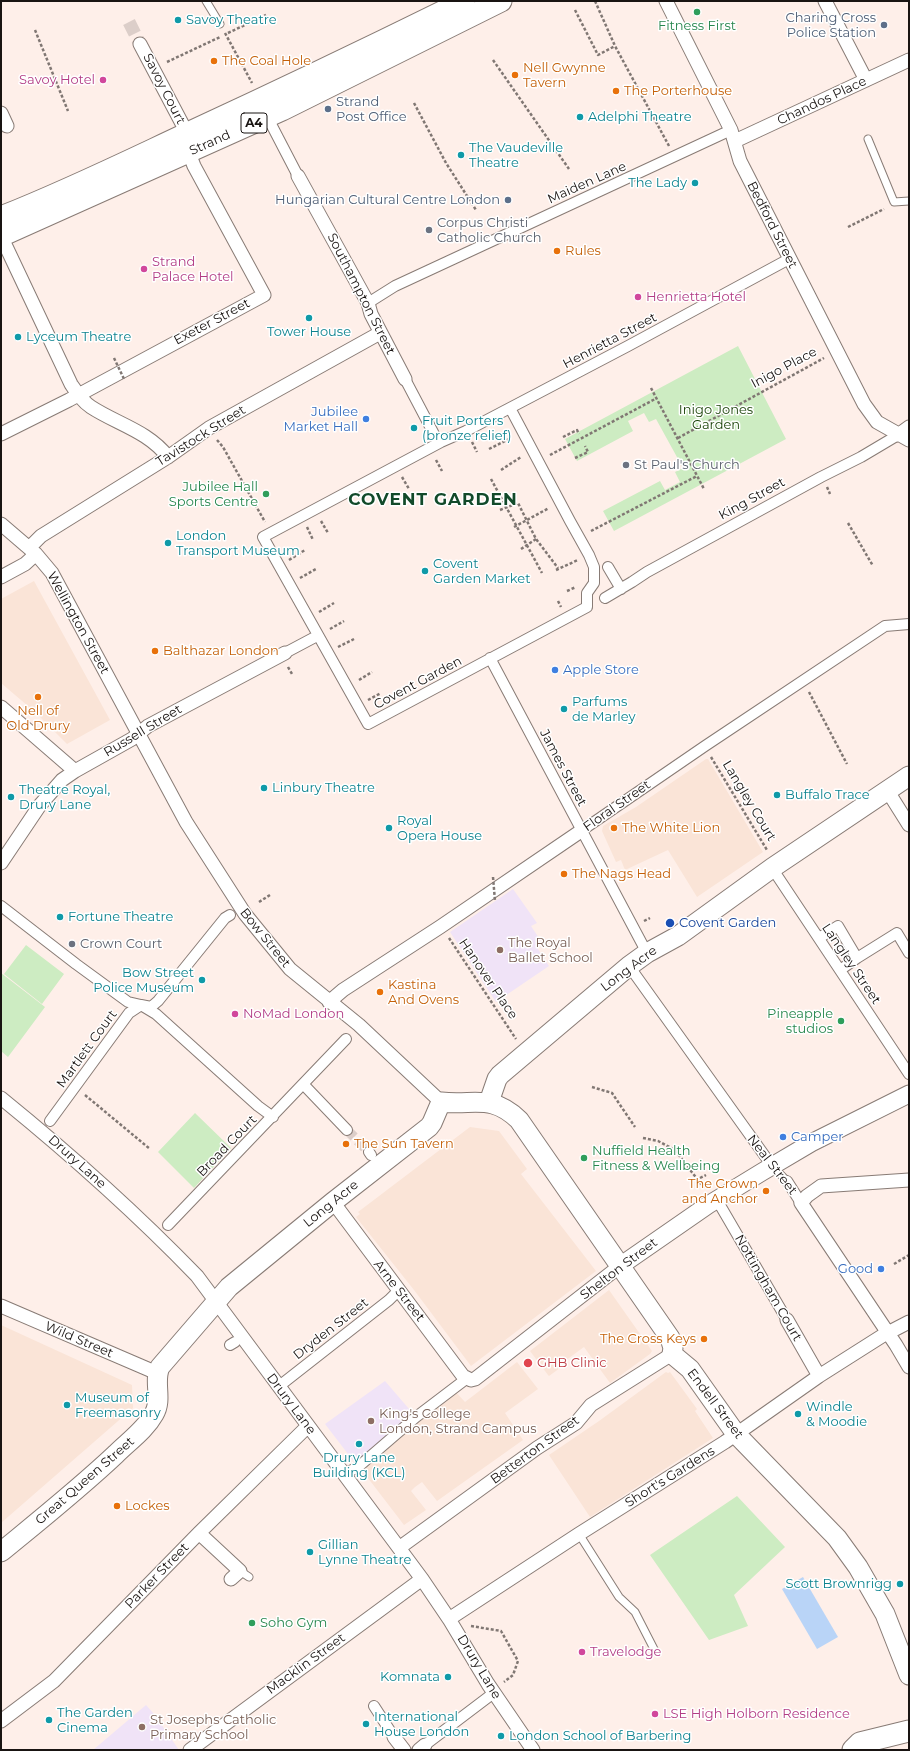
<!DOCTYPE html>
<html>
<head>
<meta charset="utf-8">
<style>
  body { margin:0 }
  #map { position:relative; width:910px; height:1751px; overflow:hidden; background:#feefe9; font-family:Montserrat,sans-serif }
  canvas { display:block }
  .frame { position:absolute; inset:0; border:2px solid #191412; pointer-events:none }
</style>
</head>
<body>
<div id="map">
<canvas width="910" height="1751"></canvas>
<div class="frame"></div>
</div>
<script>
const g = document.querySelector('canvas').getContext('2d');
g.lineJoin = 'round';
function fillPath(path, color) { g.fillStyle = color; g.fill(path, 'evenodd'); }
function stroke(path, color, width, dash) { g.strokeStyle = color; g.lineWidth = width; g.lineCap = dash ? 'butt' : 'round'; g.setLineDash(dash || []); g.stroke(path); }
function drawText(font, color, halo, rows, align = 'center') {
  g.font = font + ' Montserrat,sans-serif'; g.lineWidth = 3; g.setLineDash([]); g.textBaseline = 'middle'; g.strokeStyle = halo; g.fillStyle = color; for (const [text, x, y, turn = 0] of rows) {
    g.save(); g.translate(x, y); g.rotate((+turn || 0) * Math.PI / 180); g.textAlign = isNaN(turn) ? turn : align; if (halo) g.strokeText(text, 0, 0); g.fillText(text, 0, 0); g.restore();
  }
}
const commercial = new Path2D(`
  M34 581 110 720 67 744 35 712 1 683V599Z
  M706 759H708L763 852 697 897 668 850 625 870 621 860 616 862 602 831 603 826 636 807Z
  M470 1127 499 1131 527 1169 521 1174 596 1271 471 1366 414 1290 356 1217 360 1214 358 1212Z
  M609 1290 652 1351 650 1354 610 1383 584 1347 558 1366 560 1368 549 1376 548 1375 530 1351Z
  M1 1325 132 1385 133 1408 1 1523Z
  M517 1362 538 1389 505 1413 523 1440 437 1501 422 1482 415 1487 411 1491 426 1510 404 1525 361 1469 454 1390 465 1402Z
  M666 1372 668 1373 670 1372 697 1409 695 1411 713 1438 590 1517 549 1455 599 1421Z`);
const education = new Path2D(`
  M513 889 537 923 531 926 541 941 536 946 549 966 496 1002 450 932Z
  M385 1381 416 1417 358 1467 325 1424Z
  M146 1705 154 1714 179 1750H93Z`);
const green = new Path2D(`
  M738 346 786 439 614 531 603 511 660 481 665 490 680 482 675 472 683 468 656 419 649 422 644 413 628 421 633 431 577 461 565 439Z
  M26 945 64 974 42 1004 4 974Z
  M1 973 45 1007 8 1057 1 1051Z
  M195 1113 231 1148 194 1188 158 1152Z
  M737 1496 785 1547 734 1595 748 1626 709 1640 650 1555Z`);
const water = new Path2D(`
  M803 1577 838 1637 817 1649 782 1589Z`);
const pedestrianTunnel = new Path2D(`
  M347 1130 369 1152`);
const minorTunnel = new Path2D(`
  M129 22 140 44`);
const path = new Path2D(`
  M595 1 615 46 669 146
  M575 10 598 55 615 46
  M35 30 68 111
  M225 33 252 83
  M228 33 266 15
  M493 60 569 169
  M167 62 220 37
  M414 103 446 163 476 210
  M848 227 884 209
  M651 388 704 489
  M563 437 577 430 579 434
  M678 438 824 358
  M217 440 223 447 265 522
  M472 442 477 452
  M489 449 511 438
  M550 455 657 398
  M575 458 588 452 585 446
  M436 460 442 471
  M501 470 521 457
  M402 477 409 489
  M491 479 542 573
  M827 487 830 494
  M500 510 518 503 536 539 558 568
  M321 521 328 533
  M848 523 873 566
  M307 527 313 540
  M514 527 549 508
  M591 531 697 476
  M521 549 536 539
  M289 560 305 550
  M556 570 578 560
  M300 578 316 569
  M567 591 576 587
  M558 601 561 607
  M319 612 334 603
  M330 629 344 621
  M338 647 354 639
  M288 667 292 674
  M359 680 372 672
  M809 692 847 764
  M368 700 381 693
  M711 757 767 850
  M259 902 270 895
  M644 921 650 918
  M449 938 516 1039
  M592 1087 612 1093 635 1127
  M85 1095 150 1149
  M643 1138 658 1141 675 1150 704 1188
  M700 1178 706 1175
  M894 1264 909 1255
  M471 1626 501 1631 518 1661 513 1675 504 1682`);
const service = new Path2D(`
  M206 1 220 24
  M868 139 894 202 909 201
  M772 1166 787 1181
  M579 1534 619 1597 635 1612 655 1651
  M240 1571 249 1577`);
const pedestrian = new Path2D(`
  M271 124 298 176
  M368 303 395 286 731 130
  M405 379 435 436 441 442
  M510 408 570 521 589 555 594 567V583L587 593V607L368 724 263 537 441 442 466 431 628 346 789 259
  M608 567 621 589
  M605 598 632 582 647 572 821 477 861 457 898 435
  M285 653 317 636
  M490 658 647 953
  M581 831 705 746 885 626 909 624
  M772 868 909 1074
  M1 906 76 964 128 1002 141 1005 156 1014 258 1106 273 1117
  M819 938 838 926 857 958 897 933 909 953
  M629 966 772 1166
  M840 970 857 958
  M303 1084 347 1130
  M50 1121 129 1013 141 1005 151 1007 158 1001 225 918 230 915
  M369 1152 371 1155
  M787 1181 801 1203
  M717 1200 787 1320
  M168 1225 346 1039
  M230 1345 235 1342
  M278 1387 389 1300 399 1290
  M350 1471 358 1467 416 1417 466 1379
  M374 1706 394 1737
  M425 1745 491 1695`);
const minor = new Path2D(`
  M666 1 731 130 740 161 864 404 877 422 909 440
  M825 1 866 80
  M1 113 7 126
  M735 141 909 60
  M298 176 368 303 371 314 405 379
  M1 236 71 384C77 393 82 401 91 407 117 424 148 431 168 457
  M1 434 69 400 264 295 194 166 189 153 187 133 140 44
  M898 435 909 427
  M1 524 36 554 52 573 186 822 245 914 290 969 359 1025 441 1102
  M29 548 41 536 168 457 209 428 380 333
  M1 577 25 564 36 554
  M1 707 75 771
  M887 790 909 825
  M1 863 40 805 62 780 75 771 132 739 148 726 285 653
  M329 1002 343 990 440 927 581 831
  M1 1098C70 1154 136 1213 197 1276L422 1579 449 1619 488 1684 533 1750
  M909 1180 821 1186 807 1196 801 1203 896 1345 909 1367
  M333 1202 463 1376 471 1380 475 1379 620 1266
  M1 1306 157 1373
  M787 1320 819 1376
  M199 1533 240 1571 231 1579
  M399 1548 537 1448 576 1423 591 1405 672 1354
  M449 1619 579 1534 725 1442 819 1376 882 1336 909 1322
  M1 1721 54 1681 199 1533 308 1426
  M394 1737 404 1750
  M190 1750 422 1579
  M419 1750 425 1745`);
const tertiary = new Path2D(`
  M620 1266 708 1205 762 1172 811 1143 909 1094`);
const secondary = new Path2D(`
  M489 1102 497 1079 500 1075 629 966 647 953 678 936 772 868 909 776
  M1 1552C40 1520 80 1488 116 1454 129 1441 145 1430 154 1414 163 1399 153 1382 160 1367L229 1287 333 1202 429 1127 432 1123 441 1102C474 1106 491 1093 519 1120L670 1338 673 1348 672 1354 690 1369 736 1434 837 1538 858 1567 885 1614 909 1675`);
const primary = new Path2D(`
  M1 217C65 192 126 162 188 133 281 90 373 46 464 1
  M1 236 282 110 501 1
  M853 1750 860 1743 909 1731`);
const pathBridge = new Path2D(`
  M114 358 124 379
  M493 877 495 901`);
const markers = [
  [697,12,4,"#2e9e5b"],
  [178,20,4,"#0f9aa8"],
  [884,25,4,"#5c6f8a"],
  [214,61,4,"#e8710a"],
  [515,75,4,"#e8710a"],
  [103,80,4,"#d1479c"],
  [616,91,4,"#e8710a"],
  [328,109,4,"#5c6f8a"],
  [580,117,4,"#0f9aa8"],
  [461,155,4,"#0f9aa8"],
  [695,183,4,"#0f9aa8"],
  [508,200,4,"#5c6f8a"],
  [429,230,4,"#6b7280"],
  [557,251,4,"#e8710a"],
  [144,269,4,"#d1479c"],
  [638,297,4,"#d1479c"],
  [309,318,4,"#0f9aa8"],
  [18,337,4,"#0f9aa8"],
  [366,419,4,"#3f7fe0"],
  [414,428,4,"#0f9aa8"],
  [626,465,4,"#6b7280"],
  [266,494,4,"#2e9e5b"],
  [168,543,4,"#0f9aa8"],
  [425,571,4,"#0f9aa8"],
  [155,651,4,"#e8710a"],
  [555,670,4,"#3f7fe0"],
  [38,697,4,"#e8710a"],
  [564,709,4,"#0f9aa8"],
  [264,788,4,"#0f9aa8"],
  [777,795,4,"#0f9aa8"],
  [11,797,4,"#0f9aa8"],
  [389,828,4,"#0f9aa8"],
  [614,828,4,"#e8710a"],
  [564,874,4,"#e8710a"],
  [60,917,4,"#0f9aa8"],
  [670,923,5,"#1a4fb4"],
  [72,944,4,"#6b7280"],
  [500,950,4,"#8d6e63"],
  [202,980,4,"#0f9aa8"],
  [380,992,4,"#e8710a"],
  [235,1014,4,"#d1479c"],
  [841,1021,4,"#2e9e5b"],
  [783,1137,4,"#3f7fe0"],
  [346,1144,4,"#e8710a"],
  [584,1158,4,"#2e9e5b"],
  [766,1191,4,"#e8710a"],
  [881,1269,4,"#3f7fe0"],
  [704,1339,4,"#e8710a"],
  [528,1363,5,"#e0444e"],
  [67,1405,4,"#0f9aa8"],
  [798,1414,4,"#0f9aa8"],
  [371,1421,4,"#8d6e63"],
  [359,1444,4,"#0f9aa8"],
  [117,1506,4,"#e8710a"],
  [310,1552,4,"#0f9aa8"],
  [900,1584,4,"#0f9aa8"],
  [252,1623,4,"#2e9e5b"],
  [582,1652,4,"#d1479c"],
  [448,1677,4,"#0f9aa8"],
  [655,1714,4,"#d1479c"],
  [49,1720,4,"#0f9aa8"],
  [366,1724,4,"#0f9aa8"],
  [142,1727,4,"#8d6e63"],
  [501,1736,4,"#0f9aa8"]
];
const shields = [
  [254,123,26]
];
const shieldNames = [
  ["A4",254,123]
];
const serviceNames = [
  ["Charing Cross",876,18],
  ["Police Station",876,33],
  ["Strand",336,102,"left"],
  ["Post Office",336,117,"left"],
  ["Hungarian Cultural Centre London",500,200]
];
const cultureNames = [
  ["Savoy Theatre",186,20],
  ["Adelphi Theatre",588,117],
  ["The Vaudeville",469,148],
  ["Theatre",469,163],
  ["The Lady",687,183,"right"],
  ["Tower House",309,332,"center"],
  ["Lyceum Theatre",26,337],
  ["Fruit Porters",422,421],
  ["(bronze relief)",422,436],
  ["London",176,536],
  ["Transport Museum",176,551],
  ["Covent",433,564],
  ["Garden Market",433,579],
  ["Parfums",572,702],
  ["de Marley",572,717],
  ["Linbury Theatre",272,788],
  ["Theatre Royal,",19,790],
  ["Drury Lane",19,805],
  ["Buffalo Trace",785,795],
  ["Royal",397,821],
  ["Opera House",397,836],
  ["Fortune Theatre",68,917],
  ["Bow Street",194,973,"right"],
  ["Police Museum",194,988,"right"],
  ["Museum of",75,1398],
  ["Freemasonry",75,1413],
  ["Windle",806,1407],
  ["& Moodie",806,1422],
  ["Drury Lane",359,1458,"center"],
  ["Building (KCL)",359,1473,"center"],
  ["Gillian",318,1545],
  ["Lynne Theatre",318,1560],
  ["Scott Brownrigg",892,1584,"right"],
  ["Komnata",440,1677,"right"],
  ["The Garden",57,1713],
  ["Cinema",57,1728],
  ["International",374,1717],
  ["House London",374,1732],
  ["London School of Barbering",509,1736]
];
const leisureNames = [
  ["Fitness First",697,26,"center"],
  ["Jubilee Hall",258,487],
  ["Sports Centre",258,502],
  ["Pineapple",833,1014],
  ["studios",833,1029],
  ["Nuffield Health",592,1151,"left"],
  ["Fitness & Wellbeing",592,1166,"left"],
  ["Soho Gym",260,1623,"left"]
];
const foodNames = [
  ["The Coal Hole",222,61],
  ["Nell Gwynne",523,68],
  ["Tavern",523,83],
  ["The Porterhouse",624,91],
  ["Rules",565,251],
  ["Balthazar London",163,651],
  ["Nell of",38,711,"center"],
  ["Old Drury",38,726,"center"],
  ["The White Lion",622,828],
  ["The Nags Head",572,874],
  ["Kastina",388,985],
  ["And Ovens",388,1000],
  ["The Sun Tavern",354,1144],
  ["The Crown",758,1184,"right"],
  ["and Anchor",758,1199,"right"],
  ["The Cross Keys",696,1339,"right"],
  ["Lockes",125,1506]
];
const hotelNames = [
  ["Savoy Hotel",95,80,"right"],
  ["Strand",152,262],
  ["Palace Hotel",152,277],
  ["Henrietta Hotel",646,297],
  ["NoMad London",243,1014],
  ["Travelodge",590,1652],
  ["LSE High Holborn Residence",663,1714]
];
const streetNames = [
  ["Savoy Court",164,89,63],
  ["Chandos Place",822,101,-25],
  ["Strand",210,143,-24],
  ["Maiden Lane",587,183,-24],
  ["Bedford Street",772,225,63],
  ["Southampton Street",361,294,63],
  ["Exeter Street",212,322,-28],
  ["Henrietta Street",610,341,-28],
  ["Inigo Place",784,368,-28],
  ["Tavistock Street",201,436,-32],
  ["King Street",752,499,-29],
  ["Wellington Street",78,623,61],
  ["Covent Garden",418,683,-28],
  ["Russell Street",143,731,-31],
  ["James Street",563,768,62],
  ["Langley Court",749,801,59],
  ["Floral Street",617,806,-35],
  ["Bow Street",265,938,51],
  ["Langley Street",851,964,56],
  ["Long Acre",629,969,-37],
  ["Hanover Place",488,979,56],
  ["Martlett Court",87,1049,-54],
  ["Broad Court",227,1146,-46],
  ["Drury Lane",77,1162,42],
  ["Neal Street",772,1165,52],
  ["Long Acre",331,1204,-39],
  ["Shelton Street",619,1269,-37],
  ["Nottingham Court",768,1288,60],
  ["Arne Street",399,1291,52],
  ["Dryden Street",331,1329,-38],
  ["Wild Street",79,1340,23],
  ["Drury Lane",291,1404,53],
  ["Endell Street",715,1404,53],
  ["Betterton Street",535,1450,-36],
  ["Short's Gardens",670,1477,-32],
  ["Great Queen Street",85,1481,-41],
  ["Parker Street",157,1576,-46],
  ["Macklin Street",306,1664,-36],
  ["Drury Lane",479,1667,59]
];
const worshipNames = [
  ["Corpus Christi",437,223],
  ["Catholic Church",437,238],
  ["St Paul's Church",634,465],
  ["Crown Court",80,944]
];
const parkNames = [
  ["Inigo Jones",716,410],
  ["Garden",716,425]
];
const shopNames = [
  ["Jubilee",358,412],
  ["Market Hall",358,427],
  ["Apple Store",563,670,"left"],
  ["Camper",791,1137,"left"],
  ["Good",873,1269]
];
const transitNames = [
  ["Covent Garden",679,923]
];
const educationNames = [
  ["The Royal",508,943],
  ["Ballet School",508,958],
  ["King's College",379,1414],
  ["London, Strand Campus",379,1429],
  ["St Josephs Catholic",150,1720],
  ["Primary School",150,1735]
];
const healthNames = [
  ["GHB Clinic",537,1363]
];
const districtNames = [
  ["COVENT GARDEN",433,500]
];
fillPath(commercial, '#fae4d7');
fillPath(education, '#f0e3f7');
fillPath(green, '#cdecc2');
fillPath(water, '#b9d4f7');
stroke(pedestrianTunnel, '#dccec9', 10, [10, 5]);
stroke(minorTunnel, '#dccec9', 13, [13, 6]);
stroke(service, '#887b75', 9);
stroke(pedestrian, '#887b75', 12);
stroke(minor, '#887b75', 15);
stroke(tertiary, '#887b75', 19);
stroke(secondary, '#887b75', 21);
stroke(primary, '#887b75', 23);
stroke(path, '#807773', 2.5, [3, 2]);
stroke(service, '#fff', 7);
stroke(pedestrian, '#fff', 10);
stroke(minor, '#fff', 13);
stroke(tertiary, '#fff', 17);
stroke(secondary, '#fff', 19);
stroke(primary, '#fff', 21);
stroke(pathBridge, '#807773', 2.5, [3, 2]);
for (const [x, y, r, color] of markers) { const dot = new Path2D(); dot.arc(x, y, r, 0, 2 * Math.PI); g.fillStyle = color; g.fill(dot); stroke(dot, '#fff', 1.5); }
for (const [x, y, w] of shields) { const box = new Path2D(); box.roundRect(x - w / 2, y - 10, w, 20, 3); g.fillStyle = '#fff'; g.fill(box); stroke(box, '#191412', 1); }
drawText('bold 12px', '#191412', null, shieldNames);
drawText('13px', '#4e5e75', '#fff', serviceNames, 'right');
drawText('13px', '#0d838f', '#fff', cultureNames, 'left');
drawText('13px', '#27864d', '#fff', leisureNames, 'right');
drawText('13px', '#c56008', '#fff', foodNames, 'left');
drawText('13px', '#b23c85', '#fff', hotelNames, 'left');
drawText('13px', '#191412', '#fff', streetNames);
drawText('13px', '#5b616d', '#fff', worshipNames, 'left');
drawText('13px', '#143e00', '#fff', parkNames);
drawText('13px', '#366cbe', '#fff', shopNames, 'right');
drawText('13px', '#164399', '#fff', transitNames, 'left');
drawText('13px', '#785e54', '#fff', educationNames, 'left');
drawText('13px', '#be3a42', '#fff', healthNames, 'left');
g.letterSpacing = '1px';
drawText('bold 17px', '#124a2a', '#fff', districtNames);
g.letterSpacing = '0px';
</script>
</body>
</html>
